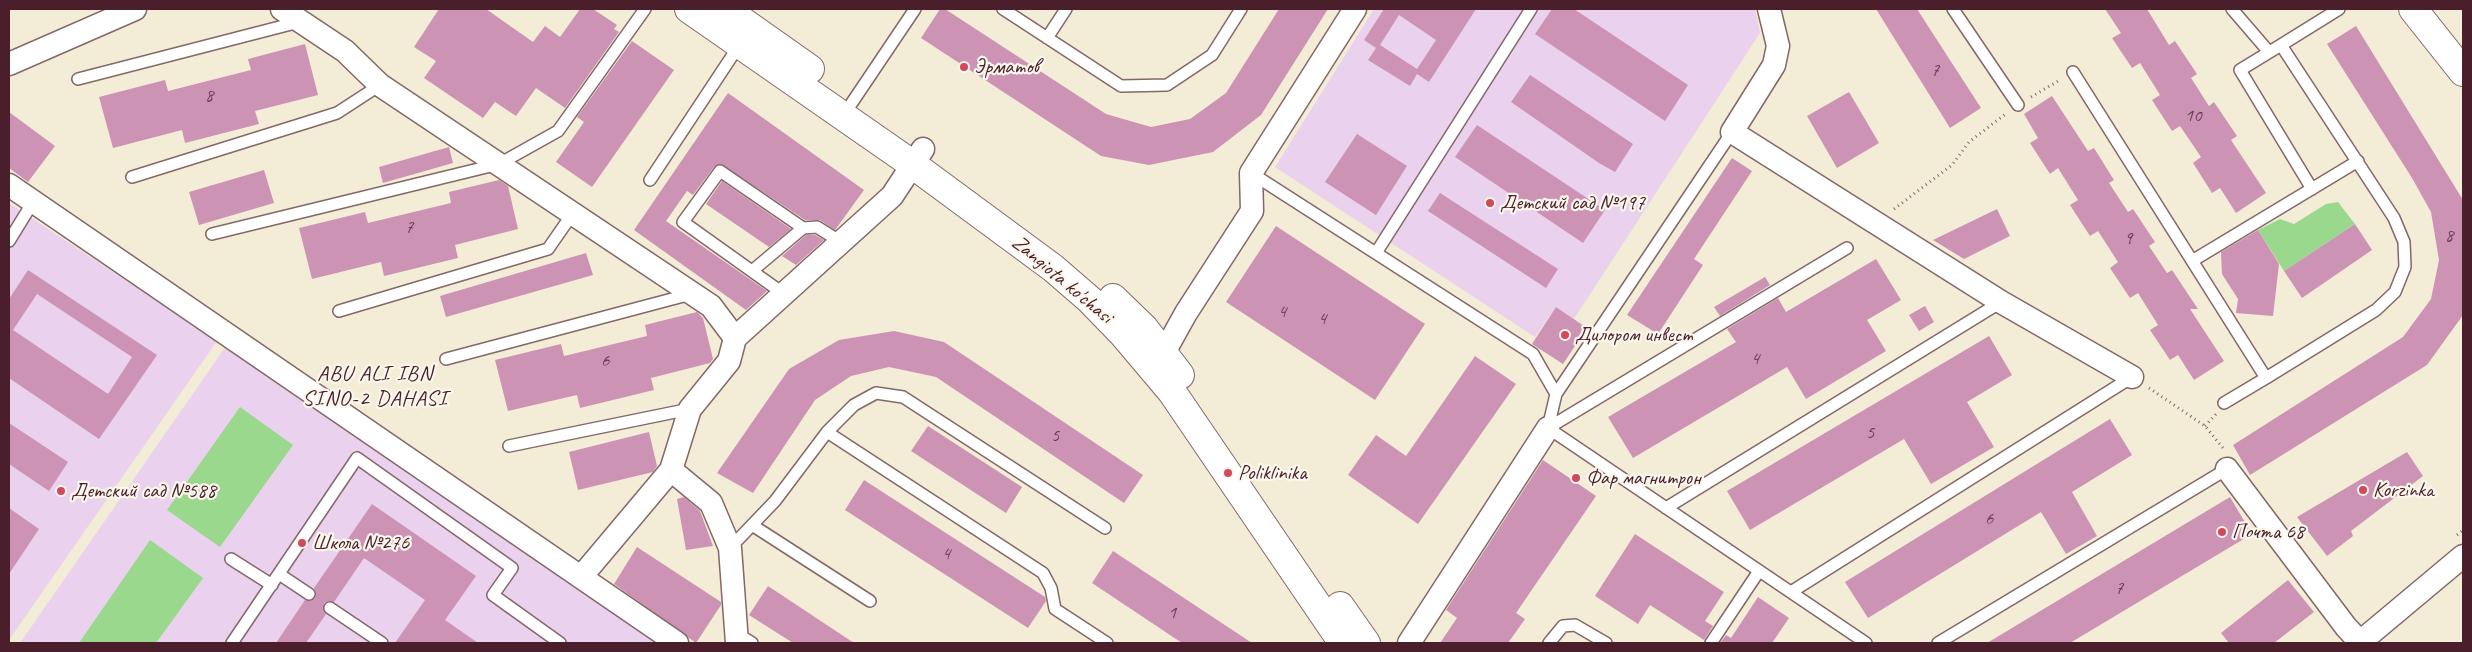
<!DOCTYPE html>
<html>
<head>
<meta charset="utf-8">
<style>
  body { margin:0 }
  #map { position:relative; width:2472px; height:652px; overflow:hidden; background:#f3edd7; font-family:Caveat,sans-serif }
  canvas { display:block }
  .frame { position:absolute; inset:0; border:10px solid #4a1f2b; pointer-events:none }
</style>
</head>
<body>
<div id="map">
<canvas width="2472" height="652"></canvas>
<div class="frame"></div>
</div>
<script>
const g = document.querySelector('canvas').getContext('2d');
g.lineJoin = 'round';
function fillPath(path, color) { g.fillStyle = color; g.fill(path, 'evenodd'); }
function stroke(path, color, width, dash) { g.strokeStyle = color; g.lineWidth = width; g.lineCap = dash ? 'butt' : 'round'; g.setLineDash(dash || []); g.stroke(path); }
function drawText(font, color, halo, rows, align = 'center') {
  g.font = font + ' Caveat,sans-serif'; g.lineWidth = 4.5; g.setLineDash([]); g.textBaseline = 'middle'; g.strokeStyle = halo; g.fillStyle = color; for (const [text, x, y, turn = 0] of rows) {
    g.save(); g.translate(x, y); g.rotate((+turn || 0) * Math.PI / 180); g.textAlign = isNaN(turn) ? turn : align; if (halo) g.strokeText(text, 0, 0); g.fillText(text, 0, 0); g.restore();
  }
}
const built = new Path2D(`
  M1374 9H1755L1760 33 1574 319 1556 307 1535 337 1275 167Z
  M9 203 217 341 9 640Z
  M226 346 659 643H20Z`);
const green = new Path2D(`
  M2338 202 2355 224 2284 271 2258 230 2280 219 2294 224 2326 204Z
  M240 407 293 445 220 547 167 510Z
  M150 540 203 578 156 643H79Z`);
const building = new Path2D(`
  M439 9H486L533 42 545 26 560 37 580 9H593L617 25 614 29 619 32 565 108 536 88 516 116 495 102 483 118 424 78 436 61 414 47Z
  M940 9H945L1106 114 1151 127 1190 119 1226 93 1279 9H1328L1261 115 1213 152 1149 165 1101 156 921 38Z
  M1384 9H1476L1429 82 1417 74 1410 86 1368 60 1376 48 1364 40ZM1399 15 1436 40 1417 69 1380 45Z
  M1552 9H1574L1688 85 1665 121 1535 34Z
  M1876 9H1917L1981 108 1950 128Z
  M2105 9H2147L2169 45 2175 41 2197 74 2191 78 2209 106 2214 102 2237 136 2231 140 2266 193 2236 213 2220 188 2212 193 2193 163 2201 157 2180 126 2172 131 2152 100 2160 95 2140 63 2132 68 2112 38 2121 33Z
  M2356 26 2463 200V315L2427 365 2250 475 2233 445 2403 337 2431 299 2439 260 2431 212 2412 178 2327 44Z
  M632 41 674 70 592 187 556 162 584 122 577 117Z
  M305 44 318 95 255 111 259 124 185 143 182 130 113 148 99 97 165 80 168 91 251 70 248 59Z
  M1530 75 1633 144 1615 172 1599 163 1511 102Z
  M1849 92 1879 143 1837 168 1807 116Z
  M728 93 864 190 835 230 820 220H805L721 164 714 167 693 195 687 191 666 221 767 291 746 310 634 230Z
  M2052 96 2088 151 2094 148 2114 180 2109 183 2128 212 2133 209 2155 242 2149 246 2167 273 2172 270 2198 309H2190L2224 361 2194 380 2178 355 2170 360 2150 330 2158 325 2138 293 2130 298 2110 268 2118 262 2098 231 2090 236 2070 205 2078 200 2058 168 2050 174 2030 143 2038 138 2024 114Z
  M9 112 55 146 28 182 9 168Z
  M1477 125 1605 210 1583 243 1455 157Z
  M1357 134 1407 166 1376 215 1325 182Z
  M449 147 453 163 383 183 379 167Z
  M1732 158 1752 171 1694 259 1703 265 1658 334 1627 315Z
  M264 170 274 203 199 225 189 192Z
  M499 180 508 186 518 229 455 245 458 258 384 276 381 262 312 279 299 228 365 212 368 223 451 203 449 192Z
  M722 181 791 229 769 247 706 204Z
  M1440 193 1558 269 1546 288 1428 211Z
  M1997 209 2010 236 1964 259 1933 240Z
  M2355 224 2372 250 2302 298 2284 271Z
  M1276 226 1425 324 1375 400 1226 302Z
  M2258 230 2279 264 2273 316 2236 313 2238 299 2222 274 2221 252Z
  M806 235H815L824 240 796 265 782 256Z
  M586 253 593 275 446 317 440 296Z
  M1876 259 1901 300 1867 320 1886 351 1806 399 1787 367 1633 458 1608 417 1736 342 1727 329 1778 298 1786 312Z
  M28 270 157 355 99 439 9 378V299ZM37 294 132 357 108 394 13 330Z
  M1765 277 1770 285 1720 316 1714 307Z
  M1925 306 1934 322 1919 331 1909 315Z
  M1556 307 1587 328 1563 364 1532 344Z
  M697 312 703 318 713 359 710 363 651 378 654 390 580 408 577 395 508 411 495 360 561 344 564 356 647 336 645 325Z
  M894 331 944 342 1143 475 1124 503 936 377 889 367 851 376 815 400 753 493 717 473 789 369 839 340Z
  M1989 336 2012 375 1967 402 1994 447 1931 484 1904 439 1750 530 1727 491Z
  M1475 356 1516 384 1418 524 1348 475 1376 435 1406 456Z
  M2110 419 2132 455 2072 492 2097 536 2066 554 2041 512 1868 618 1845 582Z
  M9 423 68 462 49 491 9 464Z
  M928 426 1022 487 1006 513 911 451Z
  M649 432 657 466 653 472 578 490 569 452Z
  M2407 452 2423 476 2351 531 2353 536 2327 556 2297 517Z
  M1543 460 1596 496 1516 613 1525 619 1508 643H1440L1457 618 1446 610Z
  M864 480 1045 597 1046 601 1028 628 845 510Z
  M684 497 700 511 713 546 686 550 677 499Z
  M2230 497 2252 534 2070 643H1987Z
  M372 504 476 576 445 620 478 643H395L425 600 364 558 334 602 330 601 324 603 323 608 326 614 306 643H276L305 600 309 601 315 599 316 594 314 588Z
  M9 508 39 529 9 574Z
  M1635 534 1724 592 1705 621 1713 626 1704 640 1650 605 1638 624 1595 596Z
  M637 547 721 602V605L696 643 614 584Z
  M1113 551 1252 643H1182L1092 583Z
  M2288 580 2314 612 2274 643H2229L2221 633Z
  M768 586 854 643H793L749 615Z
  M1758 597 1789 618 1772 643H1720L1726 635 1731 638Z`);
const path = new Path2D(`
  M2031 97 2060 80
  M1894 209 1952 165 1969 142 2007 113
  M2149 388 2205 426 2223 448
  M2205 426 2216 414
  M2457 535 2463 530`);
const service = new Path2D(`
  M1003 9 1121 86 1167 85 1212 55 1241 9
  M1953 9 2018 105
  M2232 9 2269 52
  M1047 38 1066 9
  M2281 45 2240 70 2312 189
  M2073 72 2266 378 2376 310 2395 292 2405 267 2404 242 2394 218 2281 45 2339 9
  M78 79 299 22
  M843 116 915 9
  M1251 173 1533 354 1556 394 1548 428 1866 643
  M132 177 337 113 380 85
  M650 180 740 44
  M212 234 499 164 558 131 645 9
  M9 241 33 202
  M1376 253 1531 9
  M2192 261 2358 161
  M752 271 803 228
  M784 294 683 222 720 171 803 228 817 227 841 242
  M339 311 548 249 573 213
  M446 359 691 294
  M1556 394 1732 132
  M2224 403 2266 378
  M1548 428 1847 248
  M827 432 1043 573 1051 588 1055 609 1107 643
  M509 446 690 409
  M1666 508 2001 302
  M752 525 870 601
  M730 548 775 501 827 432 854 405 876 393 903 397 1105 528
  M231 559 272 585
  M279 574 309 594
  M1791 592 2132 377
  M330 608 382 643
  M736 633 752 643
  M232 643 357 458 512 568 493 595 560 643
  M1549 643 1563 626 1575 625 1606 643
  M1711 643 1759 571
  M1938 643 2227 469`);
const minor = new Path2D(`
  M282 9 345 51 380 85 711 306 735 338 729 361 690 409 671 470 711 503 730 548 737 643
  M1769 9 1778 46 1774 65 1732 132 2001 302 2132 377
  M9 64 135 9
  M9 185 677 643
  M735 338 892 196 923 149
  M1156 367 1186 313 1252 211 1251 173 1355 9
  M2227 469 2346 627 2360 642
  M581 577 671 470
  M1409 643 1548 428
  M2359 643 2463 556`);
const tertiary = new Path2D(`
  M2413 9 2463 72`);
const secondary = new Path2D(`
  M689 9 912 164 1053 268 1090 300 1123 334 1172 392 1343 643
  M725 9 810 69
  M1113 298 1144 328 1180 375
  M1340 606 1366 643`);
const markers = [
  [964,67,5,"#d1495b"],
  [1490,203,5,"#d1495b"],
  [1565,335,5,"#d1495b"],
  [1228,473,5,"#d1495b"],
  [1576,478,5,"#d1495b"],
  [2363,490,5,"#d1495b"],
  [61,491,5,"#d1495b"],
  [2222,532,5,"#d1495b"],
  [302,543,5,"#d1495b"]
];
const numberNames = [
  ["7",1935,71],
  ["8",209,96],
  ["10",2193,116],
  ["7",409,228],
  ["8",2449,236],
  ["9",2128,239],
  ["4",1282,312],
  ["4",1322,319],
  ["4",1755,359],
  ["6",605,361],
  ["5",1870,433],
  ["5",1055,436],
  ["6",1989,519],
  ["4",946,554],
  ["7",2119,589],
  ["1",1172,613]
];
const poiNames = [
  ["Эрматов",974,67],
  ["Детский сад №197",1500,203],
  ["Дилором инвест",1575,335],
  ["Poliklinika",1238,473],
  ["Фар магнитрон",1586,478],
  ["Korzinka",2373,490],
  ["Детский сад №588",71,491],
  ["Почта 68",2232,532],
  ["Школа №276",312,543]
];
const streetNames = [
  ["Zangiota ko'chasi",1062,280,40]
];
const neighbourhoodNames = [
  ["ABU ALI IBN",375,374],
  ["SINO-2 DAHASI",375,399]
];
fillPath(built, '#ead1ed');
fillPath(green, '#99d88d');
fillPath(building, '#cd93b5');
stroke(service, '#856767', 14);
stroke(minor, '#856767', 25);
stroke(tertiary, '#856767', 30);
stroke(secondary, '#856767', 30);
stroke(path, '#856767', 3, [1, 4]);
stroke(service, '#fff', 11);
stroke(minor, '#fff', 22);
stroke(tertiary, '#fff', 28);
stroke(secondary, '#fff', 28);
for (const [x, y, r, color] of markers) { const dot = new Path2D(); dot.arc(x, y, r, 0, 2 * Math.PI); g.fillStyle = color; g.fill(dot); stroke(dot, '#fbf7ec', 2); }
drawText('19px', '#6b3c4e', null, numberNames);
drawText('21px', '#4a1f2b', '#fbf7ec', poiNames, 'left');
drawText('21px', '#4a1f2b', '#fbf7ec', streetNames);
g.letterSpacing = '1px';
drawText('22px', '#4a1f2b', '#fbf7ec', neighbourhoodNames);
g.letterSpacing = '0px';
</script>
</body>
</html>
